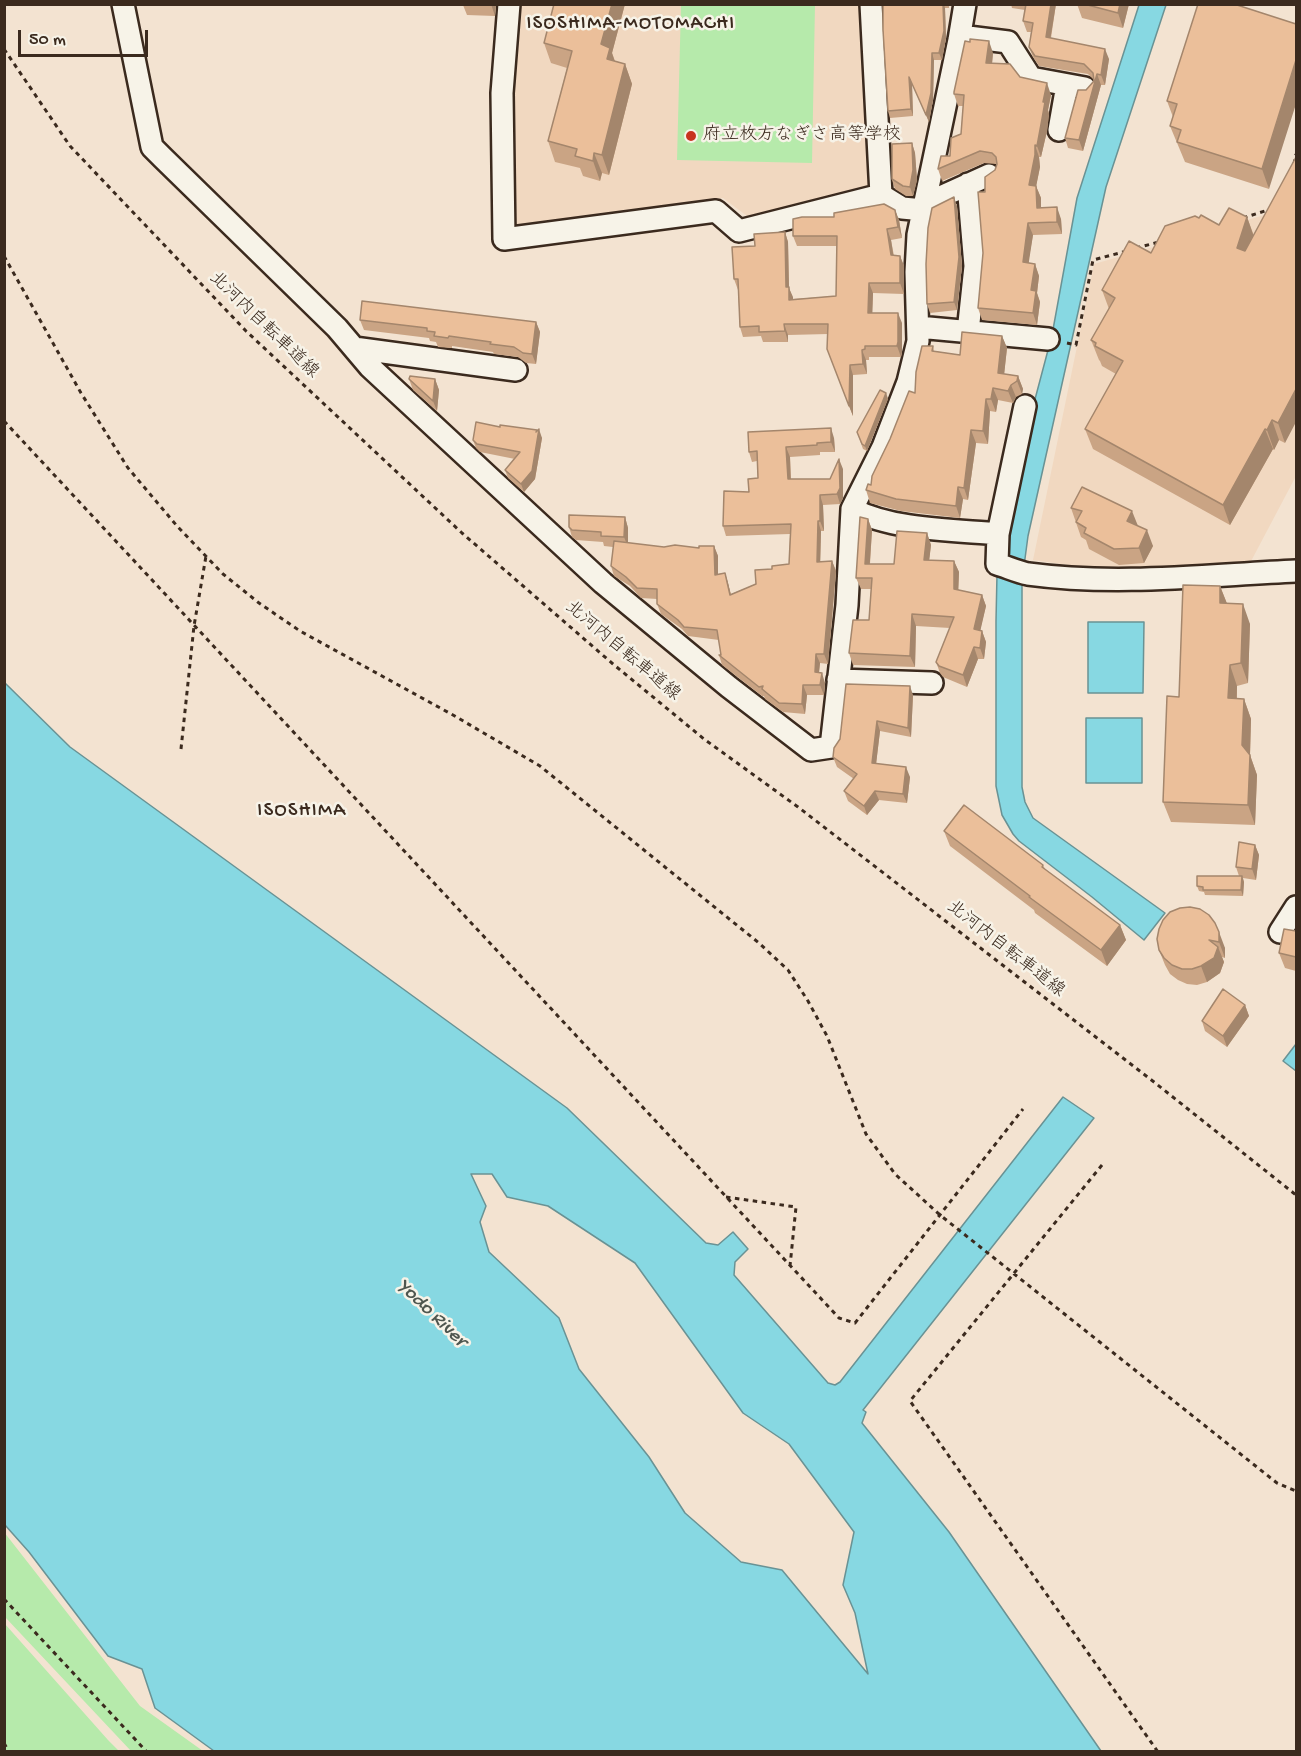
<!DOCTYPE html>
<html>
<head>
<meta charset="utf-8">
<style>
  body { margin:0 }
  #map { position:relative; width:1301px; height:1756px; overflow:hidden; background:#f3e3d1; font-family:"Gochi Hand",sans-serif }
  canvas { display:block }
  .frame { position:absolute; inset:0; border:6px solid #3b2a1e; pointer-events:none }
  .scale { position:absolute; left:18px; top:30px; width:130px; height:27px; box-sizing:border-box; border:3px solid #3b2a1e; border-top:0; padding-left:8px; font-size:18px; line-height:21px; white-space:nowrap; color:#3b2a1e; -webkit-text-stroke:4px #f7f3e8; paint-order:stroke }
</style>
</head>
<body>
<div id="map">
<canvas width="1301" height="1756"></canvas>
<div class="frame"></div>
<div class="scale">50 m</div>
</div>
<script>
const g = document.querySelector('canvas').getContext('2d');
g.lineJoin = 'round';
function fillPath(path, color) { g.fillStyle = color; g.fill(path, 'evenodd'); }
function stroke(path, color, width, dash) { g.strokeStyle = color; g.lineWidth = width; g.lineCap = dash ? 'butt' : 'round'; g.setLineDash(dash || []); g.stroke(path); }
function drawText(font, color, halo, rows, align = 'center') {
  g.font = font + ' "Gochi Hand","Klee One",sans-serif'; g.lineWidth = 5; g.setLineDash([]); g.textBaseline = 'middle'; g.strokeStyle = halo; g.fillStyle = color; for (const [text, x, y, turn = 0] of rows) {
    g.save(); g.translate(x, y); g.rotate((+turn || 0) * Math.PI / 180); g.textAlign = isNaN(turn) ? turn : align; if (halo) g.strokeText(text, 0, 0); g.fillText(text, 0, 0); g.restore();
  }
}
const built = new Path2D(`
  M516 5H862L874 182 867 189 747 216 723 198 513 227 512 89Z
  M1296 167V476L1249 565 1104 570 1033 560 1094 264 1282 210Z`);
const green = new Path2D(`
  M681 5H815L812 163 677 160Z
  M4 1532 140 1706 203 1751H131L5 1617Z
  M5 1624 108 1740 119 1751H5Z`);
const water = new Path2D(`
  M1139 5H1166L1106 187 1028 536 1022 581V787L1025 802 1033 818 1165 913 1144 940 1092 897 1019 841 1013 834 1002 815 996 786V621L997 574 1034 403 1052 335 1077 198Z
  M1088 622H1144L1143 693H1088Z
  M5 683 70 747 567 1108 706 1243 718 1245 733 1232 748 1249 735 1262 734 1275 828 1383 835 1385 840 1382 1063 1097 1094 1118 863 1410 866 1412 862 1423 949 1532 1101 1751H214L155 1708 142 1669 108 1656 29 1552 5 1525ZM471 1174H492L507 1197 548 1206 635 1263 743 1413 789 1444 854 1532 843 1585 855 1613 868 1674 782 1570 741 1562 685 1513 649 1457 579 1369 559 1318 489 1252 480 1222 486 1206Z
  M1086 718H1142V783H1086Z
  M1296 1044V1071L1283 1061Z`);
const path = new Path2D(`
  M4 49 70 146 246 331 462 533 613 664 704 739 798 807 1154 1082 1296 1195
  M1294 164 1296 154
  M1243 218 1268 210
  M1136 248 1159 242
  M4 256 81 393 128 468 177 526 223 574 259 603 300 631 453 715 540 766 759 943 788 970 808 1001 827 1036 866 1134 895 1174 940 1215 1277 1483 1296 1491
  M1067 343 1076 345 1093 260 1127 251
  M4 421 839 1318 855 1323 1023 1109
  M181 749 194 626 206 556
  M1102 1165 910 1401 1158 1752
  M726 1197 796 1207 790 1266
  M4 1599 147 1752
  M4 1743 9 1752`);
const minor = new Path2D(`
  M123 4 152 147 163 158 337 328 370 367 603 583 729 687 811 750 831 747 847 605 852 509 883 447 908 382 918 341 916 272 918 235 959 40 965 4
  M509 4 502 93 504 239 716 211 739 231 881 195 871 4
  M960 36 1008 42 1031 78 1085 88
  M1059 130 1067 85
  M968 184 975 266 968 332
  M881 195 902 208 924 210
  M925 204 989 175
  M918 327 1048 339
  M354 348 516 370
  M1025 406 998 534 997 564C1007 567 1018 572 1028 574 1117 586 1208 575 1296 571
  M852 509C893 530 952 530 998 534
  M838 680 932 683
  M1280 932 1296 907`);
const wall = new Path2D(`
  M496 4 495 16 467 15 463 5Z
  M554 4H625L612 53 615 61 625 64 632 84 609 175 602 173 600 181 583 176 580 168 555 162 548 141 567 68 551 63 544 43Z
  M883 4H949V8H945L946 38 942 60H934L933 100 929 122 912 84 913 116 890 118 888 111Z
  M1011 4H1056L1051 38 1109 59 1105 85H1101L1083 151 1068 148 1065 138 1086 90 1094 80 1088 74 1039 66 1033 57 1029 47 1031 32H1027L1023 21 1025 10 1012 8Z
  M1077 4H1129L1123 28 1082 18Z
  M1234 4 1269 189 1185 162 1170 126 1173 117 1167 101Z
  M993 53 992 63 1020 77 1051 95 1048 110 1049 114 1047 131 1041 157H1039L1040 167 1036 186 1041 198V208L1061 219 1062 234 1033 235 1028 263 1035 264 1039 276 1037 293 1040 302 1037 325 982 320 978 308 983 253 985 192 997 165 996 164 984 163 942 181 938 169 950 156 961 134 963 106H958L954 94Z
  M912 143 915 153 917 180 913 196H906L895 189 892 180Z
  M957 206 962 266 957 310 930 313 927 304Z
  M895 210 899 220 902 238 891 240 894 256H900L904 266V294L873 293 872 313 902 323V352L901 357H869V360H866L867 374 853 375V416L827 349 828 334 788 335V342H763L761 336 743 337 740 327 738 290 734 279 755 246 785 232 788 242 789 288 793 299 836 296 837 246H797L793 236 834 217Z
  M1247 217 1254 236 1285 443 1279 440 1274 450 1273 449 1230 525 1093 449 1085 429 1116 374 1102 366 1100 361 1099 360 1091 340 1109 309 1102 290 1151 253 1219 225Z
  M360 320 536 322 540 332 536 364 526 363 518 357 494 354 493 352 452 346V348L438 347 436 342 430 341 429 338 364 330Z
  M1002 336 1007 348 1004 374 1018 376 1023 389 1022 394 1016 397 1013 403 998 400 996 412 990 411 988 444 976 443 968 500 963 499 960 518 901 511 870 503 866 490 871 485 915 393 933 346 934 351 960 355Z
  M409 379H435L439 390 437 411 413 390Z
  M886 393 888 399 867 451 863 449 857 432Z
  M500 427 537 431 542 438 535 479 524 492 508 478 505 470 515 459 480 452 476 448 473 440Z
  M834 438 835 452H820V455L790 457 791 479H830L843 469V498L840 504 823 505 824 531H821L820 562 832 561 836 571 828 664 820 663 819 672 825 683 824 695H807L805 714 783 712 765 699 764 696H762L722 665 719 655H721L719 640 688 636 682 629 661 614 657 604V599L641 598 630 586 614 576 611 566 613 547 604 546 603 542 576 540 572 537 569 527 625 517 628 528V543L664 547 699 548 714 546 718 556V574L725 573 731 594 756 584 772 569 789 564 790 534 726 536 723 526 758 478 757 461 752 462 749 452Z
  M1071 508 1137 525 1153 546 1144 563 1119 565 1089 549 1086 540 1081 537Z
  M868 519 872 530 870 564H894L927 533 931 545 929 560 954 561 959 572 958 590 982 595 986 606 980 630 982 631 986 642 984 659H978L967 687 943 677 940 673 936 662 950 628 916 626 915 667 853 665 849 653 869 620 871 589H861L856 578Z
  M1220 586 1227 604 1250 624 1248 683 1237 686V699H1244L1251 719 1250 755 1257 775 1255 825 1171 822 1163 802 1179 697Z
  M913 695 911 737 880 731 876 764 910 777 907 803 879 800 867 815 848 801 844 791 854 779 837 767 833 757 834 748Z
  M944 831 1043 865 1045 869 1120 925 1126 940 1107 966 1035 913 1034 910 950 846Z
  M1255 845 1259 855 1256 880 1243 878 1244 882 1243 896 1205 895 1204 892 1199 891 1197 886 1239 876 1236 867Z
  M1190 907 1225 948V958L1222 957 1224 962 1220 973 1207 982 1197 985 1187 984 1178 980 1170 974 1165 965 1159 950Z
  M1296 931V971L1285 968 1279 953Z
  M1245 1005 1249 1016 1227 1047 1205 1031 1202 1021Z`);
const shadedWall = new Path2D(`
  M491 4H496L495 16Z
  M612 4H625L612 53 617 68 614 79 601 44Z
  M943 4H944L945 8 946 38 942 60 939 53Z
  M1051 4H1056L1049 47 1046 37Z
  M1120 4H1129L1123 28 1118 13Z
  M989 41 993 53 991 75 986 63Z
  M1105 49 1109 59 1105 85 1101 75Z
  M932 53 934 60 933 100 929 122 926 115Z
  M1296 60V104L1269 189 1262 169Z
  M625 64 632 84 609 175 602 155Z
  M1097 74 1101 85 1083 151 1079 140Z
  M909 77 912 84 913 116 911 109Z
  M1047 83 1051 95 1048 110 1049 114 1047 131 1041 157 1037 146 1043 102Z
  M912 143 915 153 917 180 913 196 910 187Z
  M1035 145 1039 157 1040 167 1034 197 1029 185Z
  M594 153 602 173 600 181 593 161Z
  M1036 186 1041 198V220L1037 208Z
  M954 197 957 206 962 266 957 310 954 302Z
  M1057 207 1061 219 1062 234 1057 222Z
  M895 210 899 220 902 238 898 227Z
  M1247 217 1254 237 1245 268 1237 248Z
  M1028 223 1033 235 1027 274 1023 262Z
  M887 229 891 240 895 266 891 255Z
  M785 232 788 242 789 288 793 297V310L786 287Z
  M900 256 904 266V294L900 283Z
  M1035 264 1039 276 1037 293 1040 302 1037 325 1033 313 1031 290Z
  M869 283 873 293 872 324 868 313Z
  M898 313 902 323V352L901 357 897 346Z
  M536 322 540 332 536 364 532 354Z
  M784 324 788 335V342L785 331Z
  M1002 336 1007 348 1003 385 998 373Z
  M862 350 866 360 867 374 863 364Z
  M850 365 853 375V416L849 406Z
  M1018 376 1023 389 1022 394 1017 381Z
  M435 379 439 390 437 411 433 401Z
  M1011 385 1016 397 1013 403 1008 391Z
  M993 388 998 400 996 412 991 399Z
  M1296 389V422L1285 443 1278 423Z
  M886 393 888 399 867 451 865 446Z
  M986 399 990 411 988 444 983 431Z
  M1272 420 1279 440 1274 450 1267 430Z
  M831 428 834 438 835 452 831 442Z
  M539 429 542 438 535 479 524 492 521 484Z
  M1265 429 1273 449 1230 525 1223 505Z
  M971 430 976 443 968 500 964 488Z
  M786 447 790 457 791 489 788 479Z
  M839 459 843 469V498L840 504 837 494Z
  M958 487 963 499 960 518 956 506Z
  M820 495 823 505 824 531 820 521Z
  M1132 511 1138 526 1127 521Z
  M625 517 628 528V547L624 537Z
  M868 519 872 530 869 575 865 564Z
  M818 521 821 531 820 572 817 562Z
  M1147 530 1153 546 1144 563 1139 548Z
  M927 533 931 545 928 571 924 560Z
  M714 546 718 556V585L715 575Z
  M832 561 836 571 828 664 824 654Z
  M954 561 959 572 958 600 954 589Z
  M725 573 728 583 733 605 730 595Z
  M1220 586 1228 606 1220 603Z
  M982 595 986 606 978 641 974 629Z
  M1243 604 1250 624 1248 683 1241 663Z
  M912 614 916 626 915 667 910 656Z
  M982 631 986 642 984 659 980 648Z
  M974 647 978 659 967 687 963 675Z
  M816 654 820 663 818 682 815 672Z
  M1230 665 1237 686 1236 719 1228 698Z
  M822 673 825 683 824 695 820 685Z
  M803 685 807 695 805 714 802 704Z
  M910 686 913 695 911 737 908 728Z
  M1244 699 1251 719 1250 755 1257 775 1255 825 1248 805 1242 745Z
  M877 721 880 731 875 773 872 763Z
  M906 767 910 777 907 803 903 794Z
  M875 791 879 800 867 815 864 806Z
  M1255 845 1259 855 1256 880 1252 869Z
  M1242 876 1244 882 1243 896 1241 890Z
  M1120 925 1126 940 1107 966 1101 950Z
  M1219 932 1225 948V958L1219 942Z
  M1218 947 1224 962 1220 973 1207 982 1201 966Z
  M1245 1005 1249 1016 1227 1047 1223 1036Z`);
const building = new Path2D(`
  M554 4H612L601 44 610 48 607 59 625 64 602 155 594 153 593 161 575 156 577 149 548 141 572 51 544 43Z
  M883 4H943L944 31 939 53H932L931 93 926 115 909 77 911 109 888 111 883 30Z
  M1026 4H1051L1046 37 1105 49 1101 75 1097 74 1079 140 1065 138 1078 90H1086L1094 81 1093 73 1084 64 1035 56 1029 47 1033 23 1023 21Z
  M1084 4H1120L1118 13Z
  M1198 4H1234L1296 24V60L1262 169 1177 142 1181 130 1170 126 1177 104 1167 101Z
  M970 39 989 41 986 63 1010 64 1020 77 1047 83 1043 102H1045L1042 119 1037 146 1035 145V155L1029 185 1036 186 1037 208 1057 207V222L1028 223 1023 262 1035 264 1031 290 1036 291 1033 313 978 308 983 253 978 192H985V177L995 170 997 164 996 157 992 153 980 151 938 169 941 156H950L951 138 961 134 964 95 954 94V92L965 41 970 42Z
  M912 143 913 170 910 187 903 186 892 179V144Z
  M1296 157V389L1278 423 1272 420 1267 430 1265 429 1223 505 1085 429 1123 361 1095 346 1096 343 1091 340 1115 298 1102 290 1129 241 1151 253 1165 226 1195 216 1199 218 1201 215 1219 225 1229 208 1247 217 1237 248 1245 251Z
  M954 197 959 257 954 302 927 304 926 264 928 228 932 208Z
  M884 204 895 210 898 227 887 229 891 255 900 256V283H869L868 313H898V342L897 346H865V349L862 350 863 364 850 365 849 406 827 349 828 324H784L785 331 759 332V326L740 327 738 279H734L732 247 755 246 754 234 785 232 786 287H789V300L836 296 837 236H793V219L802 217H834V213Z
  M362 301 536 322 532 354 523 353 514 347 490 344 491 342 449 336 448 338 434 336 435 332 427 331V328L360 320Z
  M962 332 1002 336 998 373 1018 376 1017 381 1011 385 1008 391 993 388 991 399H986L983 431 971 430 964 488 958 487 956 506 896 499 866 490 868 484 871 485 872 476 890 439 909 391 915 393 916 372 922 346H933L932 351 960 355Z
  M410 376 435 379 433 401 409 379Z
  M880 390 886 393 865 446 862 444 857 432Z
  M476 422 500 427V425L537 430 536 432 539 429 532 471 521 484 505 470 520 452 477 444 473 440Z
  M831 428V442L817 443V445L786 447 788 479H830L839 459 840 488 837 494 820 495V521H818L817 562 832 561 824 654H816L815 672 822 673 820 685H803L802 704 779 703 762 689 763 686 759 687 719 655H721L717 630 684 627 678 620 657 604V589L637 588 626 577 611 566 614 541 664 547 675 545 699 548V546H714L715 575 725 573 730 595 756 584 755 570 772 569V566L789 564 791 524 723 526 724 491 749 492 748 479 758 478 757 451 749 452 748 432Z
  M1082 487 1132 511 1127 521 1147 530 1139 548 1114 549 1084 533 1086 528 1076 522 1082 511 1071 508Z
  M569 515 625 517 624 537 601 536V532L572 530 569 527Z
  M860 517 868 519 865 564H894L897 531 927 533 924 560 954 561V589L982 595 974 629 982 631 980 648 974 647 963 675 939 666 936 662 954 617 912 614 910 656 849 653 853 620H869L872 578H856Z
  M1183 585 1220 586V603L1243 604 1241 663 1230 665 1228 698 1244 699 1242 745 1250 755 1248 805 1163 802 1167 696 1179 697Z
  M846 684 910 686 908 728 877 721 872 763 906 767 903 794 875 791 864 806 844 791 857 774 833 757 834 748 840 739Z
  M964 805 1043 865 1042 867 1120 925 1101 950 1029 897 1030 896 944 831Z
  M1239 842 1255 845 1252 869 1236 867Z
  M1197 876H1242L1241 890H1203V887L1197 886Z
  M1190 907 1200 909 1209 915 1215 923 1219 932V942L1209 940 1218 947 1214 958 1201 966 1192 969H1182L1172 965 1164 958 1159 950 1157 939 1159 929 1163 920 1170 912 1180 908Z
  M1284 929 1296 931V957L1279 953Z
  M1223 989 1245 1005 1223 1036 1202 1021Z`);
const markers = [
  [691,136,6,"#c8321e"]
];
const poiNames = [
  ["府立枚方なぎさ高等学校",703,136]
];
const streetNames = [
  ["北河内自転車道線",263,326,44],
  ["北河内自転車道線",622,652,40],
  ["北河内自転車道線",1005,950,38]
];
const neighbourhoodNames = [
  ["ISOSHIMA-MOTOMACHI",631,25],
  ["ISOSHIMA",302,812]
];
const waterNames = [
  ["Yodo River",431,1314,44]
];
fillPath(built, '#f1d8c0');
fillPath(green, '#b6eaab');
fillPath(water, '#87d8e2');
stroke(water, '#699294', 1.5);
stroke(minor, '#3b2a1e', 26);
stroke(path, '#3b2a1e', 3, [4.5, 4.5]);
stroke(minor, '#f7f3e8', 21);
fillPath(wall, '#caa484');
fillPath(shadedWall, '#a4866c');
fillPath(building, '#ebbf9a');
stroke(building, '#a4866c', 1.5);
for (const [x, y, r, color] of markers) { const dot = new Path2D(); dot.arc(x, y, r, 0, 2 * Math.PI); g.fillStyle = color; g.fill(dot); stroke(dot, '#f7f3e8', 2); }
drawText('18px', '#3b2a1e', '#f7f3e8', poiNames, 'left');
drawText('18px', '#3b2a1e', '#f7f3e8', streetNames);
g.letterSpacing = '1.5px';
drawText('20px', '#3b2a1e', '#f7f3e8', neighbourhoodNames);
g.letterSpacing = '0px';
drawText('italic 20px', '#4e564f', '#f7f3e8', waterNames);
</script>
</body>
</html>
